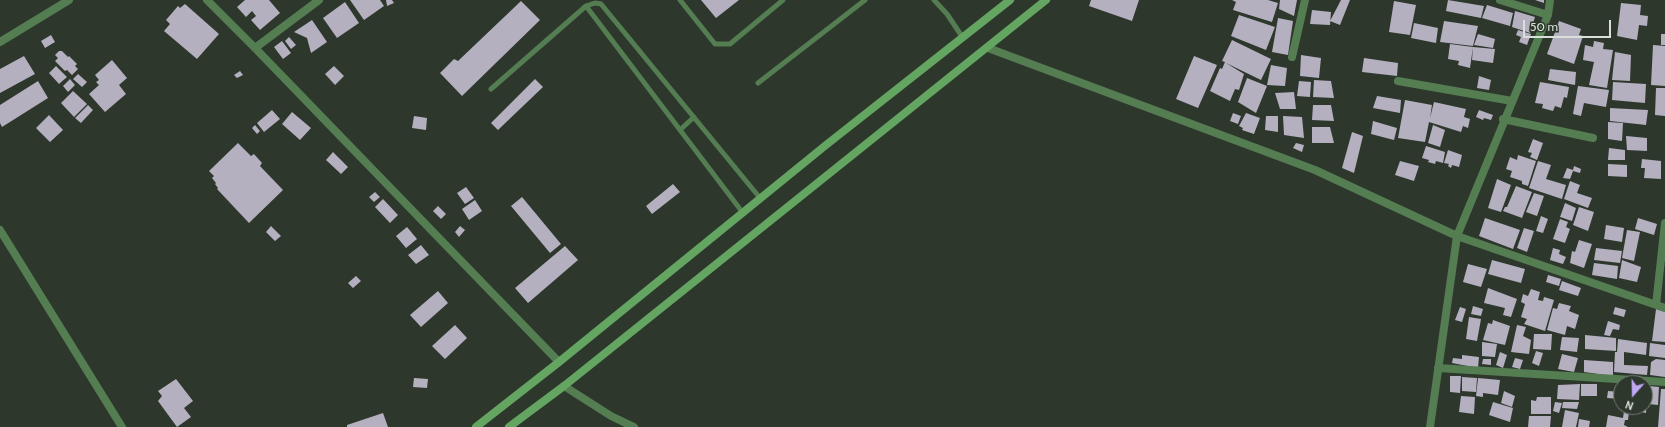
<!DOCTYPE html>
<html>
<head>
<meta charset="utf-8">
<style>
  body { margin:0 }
  #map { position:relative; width:1665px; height:427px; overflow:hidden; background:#2d372c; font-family:Cabin,sans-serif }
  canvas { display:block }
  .north { position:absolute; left:1613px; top:375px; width:40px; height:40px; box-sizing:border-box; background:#2d372c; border:1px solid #727b71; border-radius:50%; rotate:200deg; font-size:11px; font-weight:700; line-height:16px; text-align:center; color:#d9e0d9 }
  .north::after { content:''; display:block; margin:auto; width:14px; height:18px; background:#c0a8f4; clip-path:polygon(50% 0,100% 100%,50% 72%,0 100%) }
  .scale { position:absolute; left:1523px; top:20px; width:88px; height:18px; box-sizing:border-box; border:2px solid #d9e0d9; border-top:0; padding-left:5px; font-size:12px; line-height:14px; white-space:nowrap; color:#d9e0d9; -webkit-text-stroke:3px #2d372c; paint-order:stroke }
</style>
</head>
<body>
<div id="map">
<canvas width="1665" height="427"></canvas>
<div class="north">N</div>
<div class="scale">50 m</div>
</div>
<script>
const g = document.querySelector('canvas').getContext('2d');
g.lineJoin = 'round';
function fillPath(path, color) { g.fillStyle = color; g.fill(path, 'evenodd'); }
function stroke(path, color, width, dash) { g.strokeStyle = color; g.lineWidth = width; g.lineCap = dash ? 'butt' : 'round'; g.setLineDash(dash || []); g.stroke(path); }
const building = new Path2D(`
  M245 0H269L280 13 260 30 251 20 256 16 252 11 246 17 237 7Z
  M350 0H380L384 6 364 20Z
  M386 0H392L394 3 387 6Z
  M701 0H739L716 18Z
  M1091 0H1139L1132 21 1089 6Z
  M1232 0H1268L1278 3 1272 22 1233 10 1236 2Z
  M1280 0H1297L1294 16 1279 9Z
  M1341 0H1350L1340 25 1330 21Z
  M1448 0 1484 6 1481 18 1446 11Z
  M1535 0H1544V3Z
  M521 1 540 20 462 96 440 73 454 59 458 61Z
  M1394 1 1416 5 1410 35 1389 32Z
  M345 2 359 23 337 38 323 18Z
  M1621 3 1641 5 1640 15 1648 16 1647 26 1639 25 1637 40 1617 36Z
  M185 4 219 34 197 59 164 31 170 24 166 20 178 6 180 8Z
  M1487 5 1513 13 1510 26 1482 18Z
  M1312 10 1331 12 1330 25 1310 24Z
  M1515 11 1535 17 1530 33 1512 27Z
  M1239 15 1275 27 1266 50 1231 36Z
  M1278 18 1293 21 1288 55 1272 52Z
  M312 20 327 42 311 53 307 38 294 32Z
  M1444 21 1478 26 1473 46 1440 42Z
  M1559 21 1581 29 1579 35 1583 36 1574 64 1547 54Z
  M1414 23 1438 28 1436 43 1411 38Z
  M1518 30 1531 34 1527 45 1519 42 1521 37 1516 35Z
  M1478 34 1495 39 1493 48 1474 45Z
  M1661 34H1665V45H1661Z
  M51 35 55 42 45 48 41 41Z
  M289 37 296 45 291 49 285 41Z
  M1232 40 1271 59 1261 80 1226 63 1244 74 1239 90 1235 89 1230 101 1210 91 1220 68 1222 69 1225 62 1222 61Z
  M282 41 291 53 283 59 274 47Z
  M1594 41 1604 43 1603 49 1613 50 1607 88 1589 85 1594 62 1583 60 1585 45 1593 47Z
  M1450 44 1473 47 1470 68 1458 65 1459 61 1448 59Z
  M1653 45 1665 46V86L1651 85Z
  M1473 47 1495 49 1493 63 1472 60Z
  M59 51H62L68 57 69 56 77 64 75 66 78 69 72 75 67 70 65 71 55 61 58 58 55 55Z
  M1615 52 1631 55 1630 81 1612 80Z
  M1301 55 1321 58 1319 78 1300 76Z
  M24 56 35 74 0 93V69Z
  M1194 56 1217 65 1198 108 1176 99Z
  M1364 58 1398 63 1397 76 1362 72Z
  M112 60 127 78 119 85 126 94 105 112 89 94 99 85 96 82 99 80 95 75Z
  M1271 65 1287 68 1285 86 1267 85Z
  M56 66 67 77 59 84 49 73Z
  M334 66 344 76 335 85 325 74Z
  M1550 69 1576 72 1575 85 1548 80Z
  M240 71 243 75 237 78 234 75Z
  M78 74 87 82 82 87 73 79Z
  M1479 76 1491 80 1489 90 1477 88Z
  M1247 78 1267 86 1256 113 1238 102Z
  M70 79 75 85 68 92 63 86Z
  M535 79 543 87 498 130 491 123Z
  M1314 80 1331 81 1334 98 1313 97Z
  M38 81 48 98 2 127 0 123V105Z
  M1299 81 1311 82 1310 97 1297 96Z
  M1540 82 1569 87 1567 98 1564 97 1561 108 1555 106 1553 111 1542 108 1543 104 1535 103Z
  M1613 82 1646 84 1645 103 1612 100Z
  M1578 86 1609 90 1606 107 1584 103 1581 116 1573 114Z
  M1656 88H1665V116L1655 115Z
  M73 91 87 104 74 117 61 103Z
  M1294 92 1296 109H1280L1275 93Z
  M1377 96 1401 100 1400 113 1373 108Z
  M1405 100 1432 105 1430 118 1434 102 1466 109 1464 117 1470 119 1468 128 1463 126 1461 132 1429 122 1425 142 1398 138Z
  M88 105 93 110 81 123 75 118Z
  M1313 105H1331L1334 121 1312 120Z
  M1610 108 1648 110 1646 125 1610 121Z
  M272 110 280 119 264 132 257 123Z
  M1479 110 1493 115 1491 120 1484 118 1483 120 1476 117Z
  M292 112 311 128 300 140 282 124Z
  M1233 113 1241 116 1238 124 1230 121Z
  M1246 113 1260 118 1254 134 1242 130 1243 128 1239 126Z
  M49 115 63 130 50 142 36 128Z
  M414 116 427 118 426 130 412 128Z
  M1266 116H1278V132L1265 130Z
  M1283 116 1302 117 1304 138 1284 135Z
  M1373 121 1397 128 1394 140 1371 134Z
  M1608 122 1623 123 1622 141 1608 139Z
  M255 125 260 131 257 134 252 128Z
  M1433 125 1445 130 1440 147 1428 143Z
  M1312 127H1330L1334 143H1312Z
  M1352 132 1363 136 1354 173 1342 168Z
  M1626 136 1647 138V151L1627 150Z
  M1533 139 1543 143 1537 160 1530 157 1532 153 1528 152Z
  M238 143 251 156 254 154 262 163 260 166 283 190 249 223 217 189 218 188 215 184 216 183 212 178 214 176 209 171Z
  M1296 143 1304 145 1302 152 1293 148Z
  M1426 146 1445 152 1443 163 1436 161 1435 164 1428 162 1429 160 1422 158Z
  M1609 148 1625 150V160H1608Z
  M1448 150 1462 155 1459 167 1452 165 1451 168 1448 166 1449 164 1444 163Z
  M333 152 348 167 341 174 326 160Z
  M1518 155 1536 161 1528 186 1522 184V181L1510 177 1512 171 1506 169 1510 157 1517 160Z
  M1642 159 1661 161V179L1644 178 1645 168H1641Z
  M1400 161 1419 166 1414 181 1395 175Z
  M1538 161 1551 165 1546 179 1566 185 1562 199 1529 188Z
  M1608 164 1627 165V177L1608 176Z
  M1574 166 1581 169 1580 173 1573 171 1570 179 1563 178 1567 168 1573 170Z
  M1497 179 1511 185 1501 212 1488 208Z
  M1570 181 1580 185 1577 193 1592 198 1588 208 1564 199Z
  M673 184 680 192 652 214 646 206Z
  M1516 186 1532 192 1522 218 1503 211 1505 207H1507Z
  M466 187 474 198 465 204 457 193Z
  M375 192 380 197 374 202 369 197Z
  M1534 193 1544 196 1537 216 1526 212Z
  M522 197 561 244 550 253 511 206Z
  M383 199 398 215 390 223 375 207Z
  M475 200 482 211 469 220 462 209Z
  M1565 203 1576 208 1572 221 1560 217Z
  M438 206 446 214 441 219 433 211Z
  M1579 207 1594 212 1588 231 1573 225Z
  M1541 216 1548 219 1543 233 1536 231Z
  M1485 218 1520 230 1513 249 1479 236Z
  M1638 218 1657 224 1654 235 1635 229Z
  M1560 219 1568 222 1566 227 1570 229 1565 243 1553 239Z
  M1606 225 1624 228 1622 242 1604 239Z
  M271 226 281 236 275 241 266 232Z
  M460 226 465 230 459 237 455 232Z
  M407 227 417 239 406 248 396 236Z
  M1524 228 1534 231 1527 252 1517 248Z
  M1627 230 1640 232 1634 261 1622 258Z
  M1579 240 1592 244 1584 268 1570 263 1572 251 1575 252Z
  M421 245 429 255 416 264 408 255Z
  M565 246 578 260 528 303 515 288Z
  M1553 248 1560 250 1559 254 1566 257 1563 264 1550 260Z
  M1596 248 1622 251 1620 263 1594 260Z
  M1492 260 1525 269 1521 283 1488 274Z
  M1622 260 1641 267 1637 282 1619 278Z
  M1594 263 1618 266 1617 279 1592 275Z
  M1468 264 1487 269 1481 287 1463 282Z
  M1548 275 1561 279 1559 286 1546 282Z
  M356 276 361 281 353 288 348 283Z
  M1562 281 1581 288 1578 296 1559 290Z
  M1488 288 1517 299 1511 317 1503 315 1505 308 1484 303Z
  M1531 289 1540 292 1538 300 1543 301 1544 297 1554 300 1545 331 1524 324 1527 319 1521 317 1525 304 1521 302 1523 294 1528 296Z
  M438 291 448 303 421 327 410 315Z
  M1559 303 1571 306 1569 311 1579 315 1575 329 1567 326 1565 335 1547 330 1553 308 1557 309Z
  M1473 306 1483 309 1481 316 1471 314Z
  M1460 307 1466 309 1462 322 1455 320Z
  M1615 307 1626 310 1624 317 1613 314Z
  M1656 309 1665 312V342L1652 341Z
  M1469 317 1481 319 1477 341 1466 339Z
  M1493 320 1510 326 1505 345 1483 340 1488 323 1492 324Z
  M1608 321 1620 325 1619 330 1613 329 1610 336 1604 335Z
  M455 325 467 338 445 359 432 346Z
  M1517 325 1526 327 1523 336 1531 340 1529 354 1511 352Z
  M1534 334H1552L1551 350 1533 349Z
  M1585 335 1616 338V351L1585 349Z
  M1562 337 1579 338 1577 352 1560 350Z
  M1618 339 1647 343 1646 355 1624 352V365L1648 366 1647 375 1614 372 1615 352H1617Z
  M1482 342 1497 344 1495 357 1482 356Z
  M1650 343 1665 345V358L1649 356Z
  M1536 351 1543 353 1539 366 1532 363Z
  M1500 352 1507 355 1503 368 1496 365Z
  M1562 354 1578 358 1574 372 1558 369Z
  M1462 355 1479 357 1478 368 1452 363 1453 358 1462 359Z
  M1515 358 1523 360 1520 369 1512 367Z
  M1483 359H1491V365L1482 364Z
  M1656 359 1665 360V377L1650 375 1651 362Z
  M1584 360 1613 362V376L1584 372Z
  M1450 376H1461L1460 393 1450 392Z
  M1462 377 1477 378 1476 392 1462 391Z
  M414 378 428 379 427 388 413 387Z
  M1478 378 1500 380 1498 395 1483 393V397L1476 396Z
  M176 379 193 401 184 408 191 417 177 427 158 401 162 396 158 391Z
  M1580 384 1579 400 1557 399 1558 385Z
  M1581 384H1597V396H1581Z
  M1645 386H1647L1646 413 1632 410V407H1645Z
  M1649 386 1659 387 1658 405 1648 404Z
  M1661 389H1665V427H1658Z
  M1504 391 1515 396 1512 407 1501 403Z
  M1608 391 1621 392V399L1607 398Z
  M1461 396 1475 397 1474 414 1459 412Z
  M1537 397H1551V414H1531V400L1536 401Z
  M1493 402 1513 408 1510 422 1489 415Z
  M1555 402 1562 403 1559 413 1553 411Z
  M1563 402H1579L1577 409 1562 408Z
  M1565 410 1579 413 1576 427H1562Z
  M1624 411H1629L1628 420H1625L1624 425 1628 427H1606L1608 415 1623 418Z
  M383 413 388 427H347V425Z
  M1529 416H1551L1550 427H1528Z
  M1579 419 1590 421 1589 427H1578Z`);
const lane = new Path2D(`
  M680 0 715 44H730L783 0
  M934 0 947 14 963 38
  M586 6 743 213
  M758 83 865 0
  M491 89 586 6 595 3 601 4 760 198
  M680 130 694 117`);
const street = new Path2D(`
  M207 0 255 48 559 362
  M1500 0 1548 15
  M0 42 69 0
  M255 48 319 0
  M988 48 1315 170 1457 236 1665 308
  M1292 57 1305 0
  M1398 81 1512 101
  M1503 119 1593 138
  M0 230 122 427
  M1656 305 1665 223
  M1438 368 1665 382
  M564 386 611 416 634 427
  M1430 427 1457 236 1548 15 1550 0`);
const secondary = new Path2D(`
  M476 427 559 362 826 145 1010 0
  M509 427 564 386 1046 0`);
fillPath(building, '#b4b0c0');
stroke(lane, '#547d52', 5);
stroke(street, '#547d52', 8);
stroke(secondary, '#63a561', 8);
</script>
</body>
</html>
